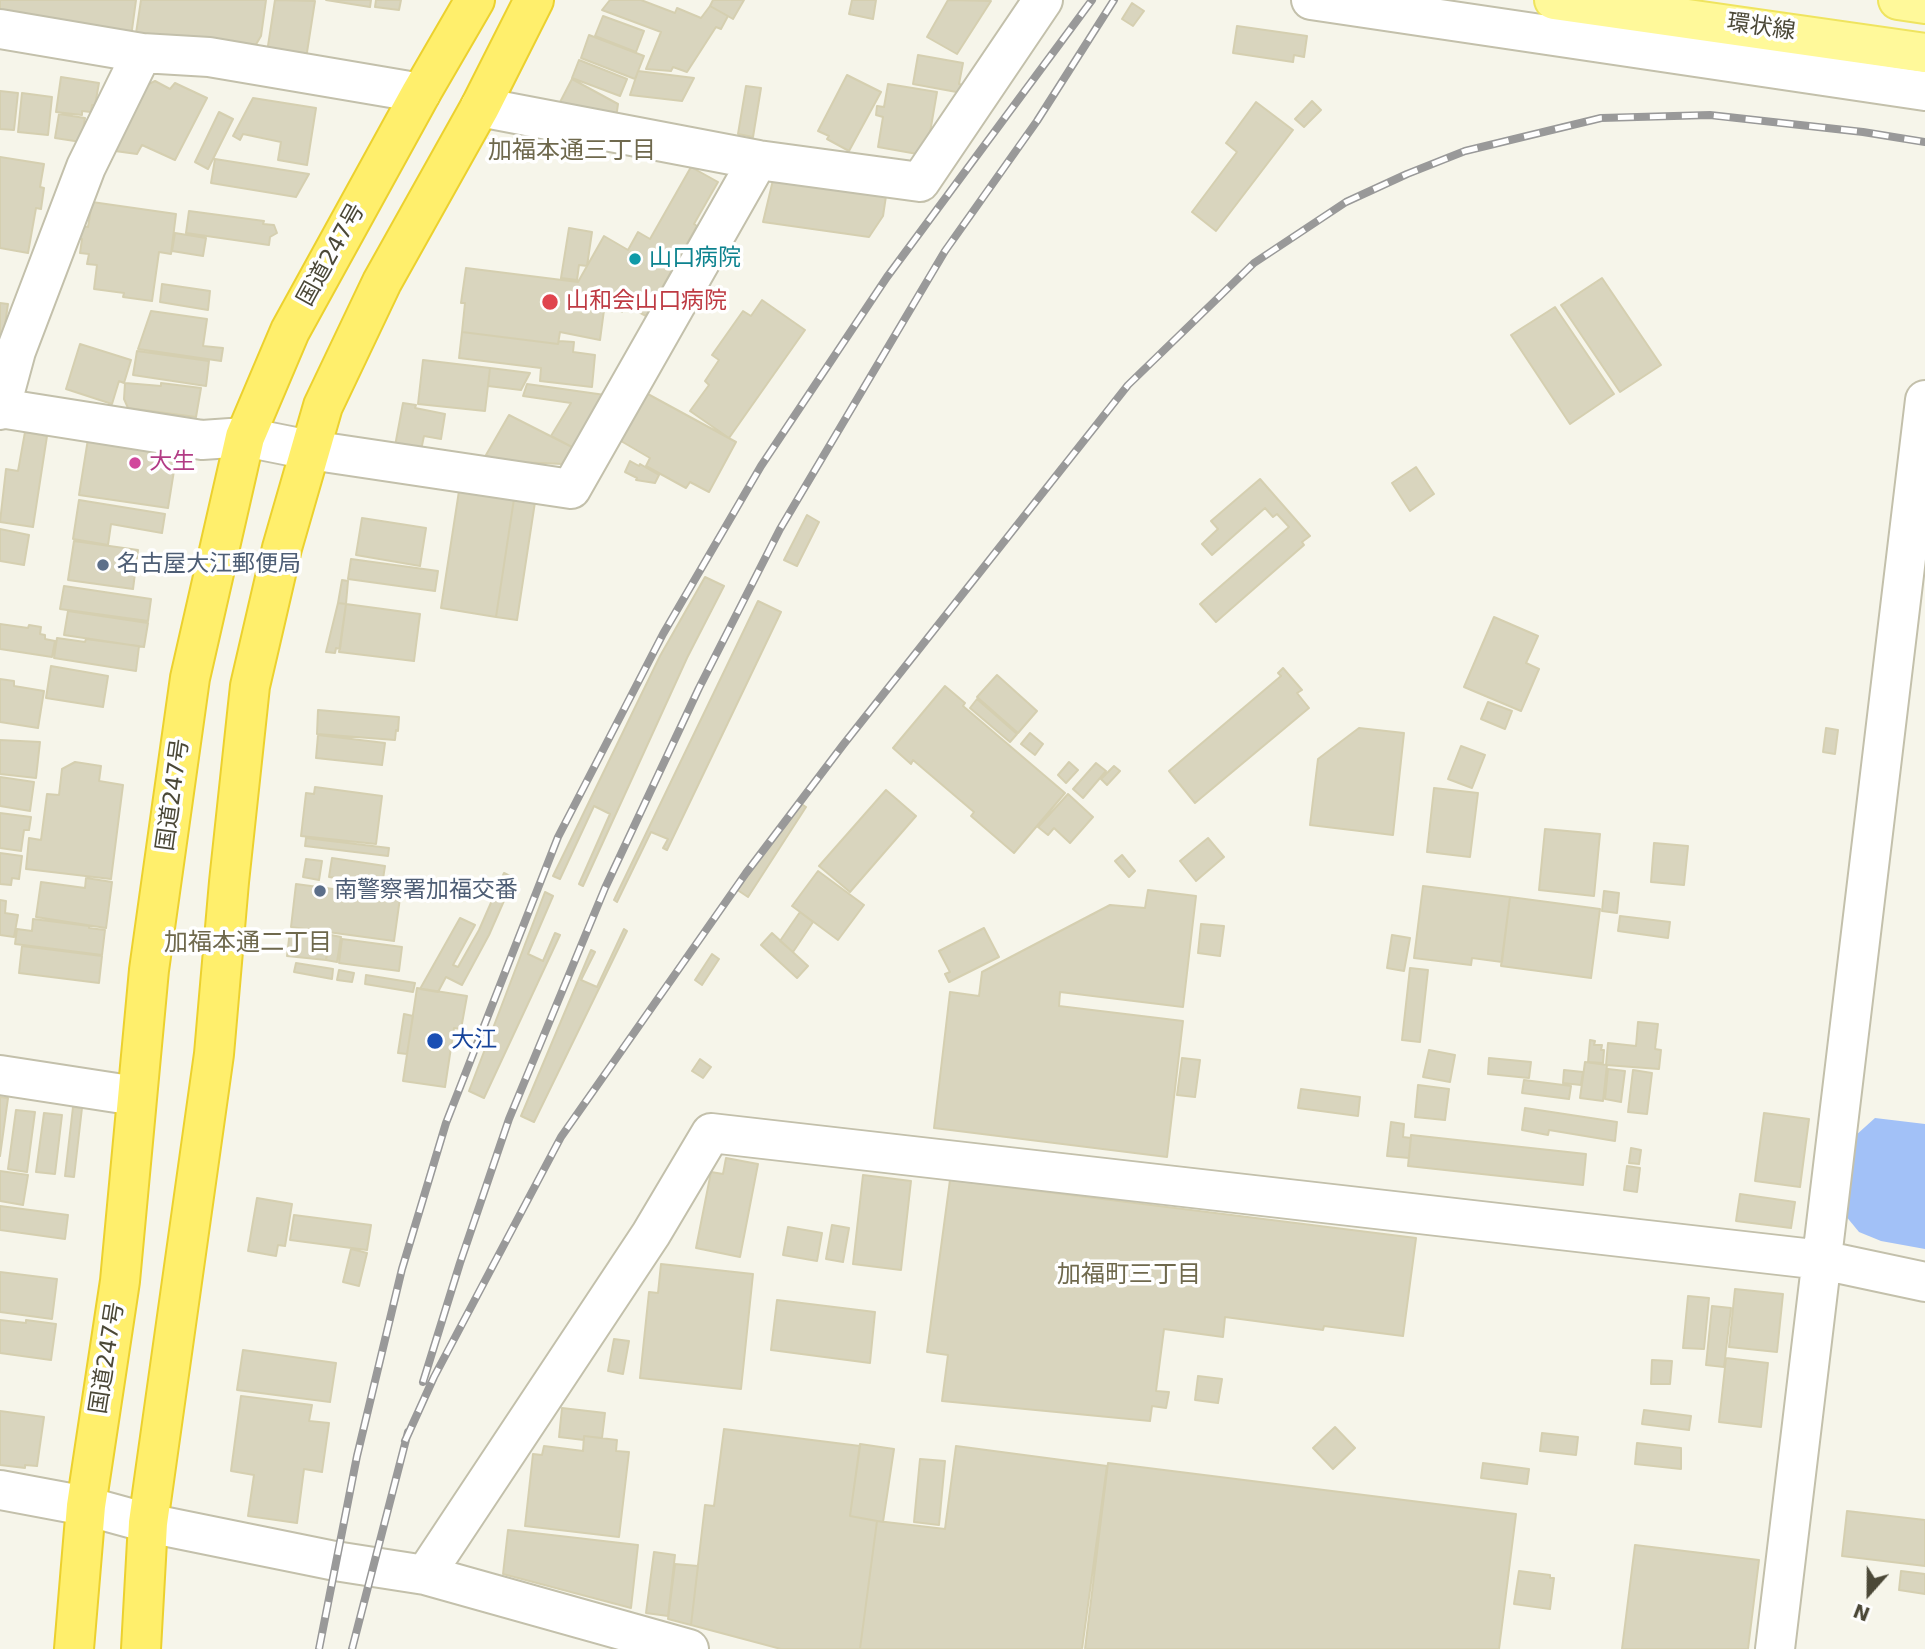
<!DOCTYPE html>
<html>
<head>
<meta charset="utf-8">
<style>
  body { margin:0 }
  #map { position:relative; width:1925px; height:1649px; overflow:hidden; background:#f6f5ea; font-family:"DejaVu Sans",sans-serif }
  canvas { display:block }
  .north { position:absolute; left:1834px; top:1558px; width:70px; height:70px; -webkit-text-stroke:5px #fff; paint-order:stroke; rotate:201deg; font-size:19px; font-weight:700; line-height:28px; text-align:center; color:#4b4837 }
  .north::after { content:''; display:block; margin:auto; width:24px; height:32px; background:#4b4837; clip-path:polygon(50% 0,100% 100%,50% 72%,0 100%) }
</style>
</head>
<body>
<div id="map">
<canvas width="1925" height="1649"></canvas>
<div class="north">N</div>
</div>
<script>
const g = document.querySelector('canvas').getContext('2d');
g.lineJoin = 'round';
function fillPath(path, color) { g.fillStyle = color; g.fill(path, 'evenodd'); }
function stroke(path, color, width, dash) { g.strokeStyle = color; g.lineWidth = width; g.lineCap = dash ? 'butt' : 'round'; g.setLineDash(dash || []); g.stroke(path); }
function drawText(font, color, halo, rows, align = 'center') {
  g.font = font + ' "DejaVu Sans","Noto Sans JP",sans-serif'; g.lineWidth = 7; g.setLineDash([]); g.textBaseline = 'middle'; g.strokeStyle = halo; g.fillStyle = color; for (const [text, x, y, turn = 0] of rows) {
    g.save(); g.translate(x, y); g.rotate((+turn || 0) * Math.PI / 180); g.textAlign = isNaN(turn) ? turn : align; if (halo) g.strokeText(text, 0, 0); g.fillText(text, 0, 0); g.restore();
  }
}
const water = new Path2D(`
  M1875 1118 1925 1124V1249L1881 1241 1859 1232 1845 1215 1855 1136Z`);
const building = new Path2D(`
  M0 0H136L131 37 0 16Z
  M141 0H266L261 36 248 58 135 40Z
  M275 0 315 1 305 65 266 59Z
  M326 0H371L370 7Z
  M376 0H401L399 10 375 7Z
  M610 0H641L675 13 677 8 701 18 710 6 728 16 721 29 716 27 687 72 673 67 671 71 646 69 661 32 602 10Z
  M713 0H744L733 19 710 6Z
  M852 0H876L873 19 849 14Z
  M948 0 991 1 957 54 927 37Z
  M1132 3 1144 11 1133 26 1122 19Z
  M603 16 644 31 636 52 595 36Z
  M1237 26 1307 36 1304 57 1294 55 1293 62 1233 53Z
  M589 35 644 56 635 79 581 58Z
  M918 55 963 63 959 84 963 85 962 93 913 84Z
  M579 60 627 79 620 96 572 78Z
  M638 71 694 78 682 101 630 95Z
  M847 75 881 92 849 151 827 139 829 136 818 131Z
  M61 77 99 83 95 105H92L91 112 82 111V115L56 112Z
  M572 79 618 104 616 118 557 108Z
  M155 81 170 89 175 83 207 98 175 160 142 145 137 154 115 151 147 85Z
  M888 84 937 92 927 150 923 155 878 147 883 117 876 115 877 106 884 107Z
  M746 86 761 88 753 137 738 134Z
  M0 91 18 93 14 130 0 129Z
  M22 93 52 97 48 135 18 132Z
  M253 98 316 108 307 165 278 160 281 142 243 134 240 140 233 136Z
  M1312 101 1321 110 1304 127 1295 119Z
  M1256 102 1293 130 1216 231 1192 212 1237 152 1226 143Z
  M219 112 233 119 208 169 195 162Z
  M59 114 85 118 81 142 55 138Z
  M0 157 44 164 40 187 44 188 41 209 36 208 28 253 0 248Z
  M215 159 309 174 296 197 211 183Z
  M691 167 718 182 694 224 697 226 646 316 626 305 622 312 612 306 604 310 600 340 560 332 558 344 462 332 465 303H461L466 268 578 282 604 236 628 250 638 232 650 239Z
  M773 180 886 196 883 216 869 237 763 222Z
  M92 202 176 214 171 254 159 252 152 301 123 297 124 293 94 289 97 265 87 264 89 254 80 253 82 239H79L81 226 88 227Z
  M189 211 264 221 263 224 274 225 277 233 270 237 269 245 186 233Z
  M569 228 592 232 587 266 579 265 577 280 561 278Z
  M175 233 206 238 203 256 172 251Z
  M1602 278 1661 365 1620 392 1561 305Z
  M162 284 210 291 208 310 160 302Z
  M762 300 805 330 729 438 690 411 709 385 705 381 719 360 712 355 743 311 751 316Z
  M0 303 8 304 2 345 0 344Z
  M1555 307 1614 394 1570 424 1511 335Z
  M151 311 207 319 203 346 223 348 221 361 138 349Z
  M462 332 558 344 559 341 574 342 573 352 595 355 592 387 540 381 541 368 459 358Z
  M80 344 131 360 124 383 119 381 112 404 66 389Z
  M137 351 209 361 206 386 133 375Z
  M423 360 490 368 485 411 418 404Z
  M490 368 530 373 521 390 488 386Z
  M125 383 161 386V383L201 388 196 417 128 408 124 399Z
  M527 384 605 395 572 447 551 436 571 403 523 396Z
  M646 393 736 442 709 492 690 482 686 488 646 466 650 458 621 441Z
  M403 403 416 405 415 408 445 414 441 439 424 436 421 450 395 446Z
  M509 415 572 447 562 464 497 461 486 455Z
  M25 432 47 436 33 527 0 522 6 469 18 471Z
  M88 439 177 452 168 508 79 495Z
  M630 461 639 466 640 464 659 475 655 483 636 480 637 478 625 472Z
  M1416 467 1434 494 1410 511 1392 483Z
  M1260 479 1310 536 1302 542 1304 545 1216 622 1200 604 1289 527 1277 514 1273 517 1265 508 1212 555 1202 544 1218 529 1211 521Z
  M459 491 514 499 496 617 441 608Z
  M514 499 535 502 517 620 496 617Z
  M79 500 165 514 162 533 111 524 108 545 73 539Z
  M807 515 819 522 797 566 784 560Z
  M362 518 426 528 420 566 356 555Z
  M0 529 29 535 24 565 0 561Z
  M74 541 138 550 133 589 68 580Z
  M351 559 438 571 435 591 348 579Z
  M705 577 724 586 687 658 583 886 579 884 610 814 594 806 560 879 553 876 660 656Z
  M342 580 348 581 346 604 338 603Z
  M64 586 151 599 148 621 60 609Z
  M758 601 781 612 667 850 663 848 668 839 651 832 617 902 614 900Z
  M338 603 346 604 340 649 336 648 335 653 326 652Z
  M346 604 420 614 414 661 339 652Z
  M68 611 148 623 144 647 64 635Z
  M1494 617 1538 636 1526 663 1539 669 1521 711 1464 687Z
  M0 624 28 628 29 625 41 627 40 634 45 635V639L55 641 52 657 0 649Z
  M57 638 85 642 86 639 139 646 136 671 54 658Z
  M51 666 108 676 103 707 46 698Z
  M1283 668 1302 690 1297 693 1309 708 1195 803 1169 771 1281 676 1278 673Z
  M997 675 1037 711 1018 733 977 697Z
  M0 679 14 681V686L44 691 38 728 0 722Z
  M945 686 965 703 963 706 1065 793 1014 853 971 816 974 812 913 760 911 764 893 748Z
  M977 699 1017 734 1010 742 970 708Z
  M1488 702 1512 711 1505 729 1481 719Z
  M318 710 399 717 398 731 396 730 395 740 317 734Z
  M1359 728 1404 733 1393 835 1310 825 1318 759Z
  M1826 728 1838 730 1835 754 1823 752Z
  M1030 733 1043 744 1035 755 1021 744Z
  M318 735 385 743 382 765 316 758Z
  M0 740 40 742 36 778 0 774Z
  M1461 746 1485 755 1472 788 1448 779Z
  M75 762 101 766 99 781 123 785 111 879 26 869 29 838 41 840 47 794 59 795 62 769Z
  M1069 762 1078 770 1066 783 1058 775Z
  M1096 763 1106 771 1083 798 1073 789Z
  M1114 766 1120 771 1107 785 1101 779Z
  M0 777 34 782 30 811 0 806Z
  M315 787 382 796 376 844 301 836 306 793 314 794Z
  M1434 788 1478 793 1470 857 1427 852Z
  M886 790 916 816 850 892 819 866Z
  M1068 794 1093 817 1070 843 1054 828 1048 835 1038 827Z
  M800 803 806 807 748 897 736 889Z
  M0 813 31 817 29 830H24L21 851 0 848Z
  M1545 829 1600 834 1594 896 1539 890Z
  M306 838 389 848 388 856 305 846Z
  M1208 838 1224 857 1196 881 1180 861Z
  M1654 843 1688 846 1684 885 1651 882Z
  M0 853 22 856 19 879 12 878 11 885 0 884Z
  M1122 855 1135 871 1129 877 1115 861Z
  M332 858 385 866 382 885 329 877Z
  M306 859 322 861 319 880 303 877Z
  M818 871 864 905 838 940 792 906Z
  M504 873 514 878 489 935 462 985 446 977 438 992 420 989 460 918 475 925 453 965 458 967 479 930Z
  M86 878 112 882 106 928 36 917 41 882 85 888Z
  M296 884 400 898 394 941 291 927Z
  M1423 886 1510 897 1502 962 1472 958 1471 965 1414 958Z
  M1148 890 1196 896 1183 1007 1060 992 1059 1006 1183 1021 1167 1157 934 1128 950 992 979 996 982 972 1110 905 1145 908Z
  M1604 891 1619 893 1617 913 1602 911Z
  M545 892 553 896 528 954 543 961 555 933 560 935 484 1098 469 1091Z
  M1510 897 1600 909 1591 978 1501 966Z
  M0 900 6 901 5 913 18 915 14 937 0 935Z
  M800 912 813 922 793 952 780 941Z
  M1620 916 1670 922 1668 938 1618 931Z
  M33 919 89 926V928L105 930 102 955 15 944 17 929 32 931Z
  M1201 924 1224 926 1220 956 1198 953Z
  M984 928 999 957 949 982 945 974 950 972 939 951Z
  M624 929 627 931 534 1122 521 1116 591 950 595 952 581 980 597 987Z
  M290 930 329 934 326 960 287 956Z
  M772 933 808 966 797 978 761 945Z
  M331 935 341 937 337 962 326 960Z
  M1392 935 1410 938 1404 971 1387 968Z
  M342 939 402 947 399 971 339 963Z
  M22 946 102 956 99 983 19 973Z
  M712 954 719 959 702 985 695 980Z
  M296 963 333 969 332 979 294 972Z
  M1410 968 1428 970 1420 1042 1402 1040Z
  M339 970 354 973 352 982 337 980Z
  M366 975 415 983 413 992 365 984Z
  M417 988 467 996 461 1029 454 1028 445 1087 403 1081Z
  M404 1014 413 1016 407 1054 398 1053Z
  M1638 1022 1658 1024 1655 1049 1661 1050 1659 1069 1606 1065 1608 1043 1636 1046Z
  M1590 1040 1595 1041 1594 1045H1602L1601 1050H1604L1603 1063 1588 1062Z
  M1429 1050 1455 1055 1450 1082 1423 1077Z
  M1182 1058 1200 1060 1195 1097 1177 1095Z
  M1489 1058 1531 1062 1529 1078 1488 1074Z
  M700 1059 711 1067 703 1078 692 1071Z
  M1585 1062 1607 1065 1603 1101 1580 1098Z
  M1608 1069 1625 1071 1621 1102 1605 1099Z
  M1564 1070 1583 1072 1581 1085 1563 1083Z
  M1633 1070 1652 1073 1647 1114 1628 1112Z
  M1524 1080 1571 1086 1569 1099 1522 1093Z
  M1418 1085 1449 1089 1445 1120 1415 1117Z
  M1301 1089 1360 1097 1358 1116 1298 1108Z
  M0 1097 8 1098 0 1156Z
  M73 1107 82 1108 74 1177 65 1176Z
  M1525 1108 1617 1122 1615 1141 1549 1130 1548 1135 1522 1130Z
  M16 1110 35 1112 27 1172 8 1169Z
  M44 1113 62 1115 55 1174 36 1172Z
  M1764 1113 1809 1119 1800 1187 1755 1181Z
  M1391 1122 1404 1124 1403 1137 1411 1138 1409 1158 1387 1156Z
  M1411 1135 1586 1154 1583 1185 1408 1166Z
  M1631 1148 1641 1150 1639 1164 1629 1163Z
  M726 1158 758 1164 740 1257 696 1248 711 1172 723 1174Z
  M1627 1166 1640 1168 1637 1192 1624 1190Z
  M0 1171 28 1175 23 1205 0 1201Z
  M863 1175 911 1181 901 1270 853 1264Z
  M950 1180 1416 1238 1403 1336 1324 1326 1323 1330 1225 1317 1223 1337 1164 1329 1156 1391 1169 1392 1166 1408 1152 1406 1150 1421 942 1401 948 1355 927 1352Z
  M1740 1194 1795 1202 1791 1228 1736 1221Z
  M257 1198 292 1204 285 1246 278 1245 276 1256 248 1251Z
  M0 1206 68 1215 65 1239 0 1230Z
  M294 1215 371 1225 367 1250 290 1240Z
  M832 1225 849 1228 843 1262 826 1259Z
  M788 1227 822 1233 817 1261 783 1255Z
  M351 1249 367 1253 359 1286 343 1282Z
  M661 1264 753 1274 741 1389 640 1378 649 1292 658 1293Z
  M0 1272 57 1279 52 1319 0 1312Z
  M1735 1289 1783 1294 1777 1352 1729 1347Z
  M1688 1296 1709 1298 1704 1349 1683 1348Z
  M777 1300 875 1312 870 1363 771 1350Z
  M1712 1306 1731 1308 1724 1367 1706 1365Z
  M0 1320 26 1323V1320L56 1324 51 1360 0 1353Z
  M614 1339 629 1341 623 1374 608 1371Z
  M243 1350 336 1363 330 1402 237 1390Z
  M1726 1358 1768 1363 1761 1427 1719 1422Z
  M1652 1360 1672 1361 1670 1384H1651Z
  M1198 1376 1222 1379 1218 1403 1195 1400Z
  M241 1396 312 1405 309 1421 329 1423 322 1472 304 1469 297 1523 248 1516 254 1475 231 1471Z
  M562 1408 605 1413 602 1438 584 1436V1440L559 1437Z
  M1644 1410 1691 1416 1689 1430 1642 1424Z
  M0 1411 44 1417 37 1466 25 1465V1468L0 1465Z
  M1335 1427 1355 1448 1333 1469 1313 1448Z
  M724 1429 860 1446 850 1516 877 1521 860 1649H781L691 1625 705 1505 714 1506Z
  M1542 1433 1578 1437 1576 1455 1540 1451Z
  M584 1436 617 1440 616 1451 629 1452 619 1537 525 1526 533 1454 542 1455 544 1446 583 1451Z
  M1637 1443 1681 1448V1469L1635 1464Z
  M860 1444 894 1449 883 1522 850 1516Z
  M956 1446 1107 1466 1082 1649H860L877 1521 945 1529Z
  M920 1459 945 1461 939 1525 914 1522Z
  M1108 1463 1516 1514 1499 1649H1085Z
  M1483 1463 1529 1469 1527 1484 1481 1478Z
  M1847 1511 1925 1520V1566L1842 1556Z
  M508 1530 638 1545 631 1608 503 1574Z
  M1635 1545 1759 1560 1748 1649H1622Z
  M654 1552 675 1555 668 1616 646 1613Z
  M675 1564 698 1566 691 1625 668 1619Z
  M1519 1571 1550 1575V1578H1554L1550 1609 1514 1604Z
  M1901 1571 1925 1574V1594L1899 1590Z`);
const minor = new Path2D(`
  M1311 0 1925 91
  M0 29 142 53 209 57 421 93
  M480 107 758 160
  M0 408 202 440 245 437 310 450 571 489 758 160 920 182 1043 0
  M0 410 16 351 86 167 142 53
  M0 1075 136 1096
  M0 1490 86 1506 148 1523 335 1561 425 1575 651 1234 711 1133 1822 1260 1925 1282
  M425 1575 689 1649
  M1775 1649 1925 400`);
const major = new Path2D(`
  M1554 0 1925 53
  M1898 0 1925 4`);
const highway = new Path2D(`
  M74 1649 86 1506 120 1281 149 970 190 678 245 437 290 331 421 93 475 0
  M141 1649 148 1523 214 1054 229 882 250 686 282 548 323 406 382 282 480 107 534 0`);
const rail = new Path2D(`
  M423 1382 460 1263 509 1119 605 888 699 688 780 529 945 251 1037 121 1114 0
  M405 1441 434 1377 561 1137 746 873 843 745 1128 385 1254 263 1346 202 1407 174 1465 151 1601 118 1710 115 1863 132 1925 142
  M319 1649 357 1456 402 1269 446 1123 558 837 663 634 761 466 887 277 1092 0
  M352 1649 408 1432`);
const markers = [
  [635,259,7,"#0f9aa8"],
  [550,302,9,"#e0444e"],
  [135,463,7,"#d1479c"],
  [103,565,7,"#5c6f8a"],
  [320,891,7,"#5c6f8a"],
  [435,1041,9,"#1a4fb4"]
];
const streetNames = [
  ["環状線",1761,28,8],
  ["国道247号",332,255,-61],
  ["国道247号",174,795,-82],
  ["国道247号",108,1358,-81]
];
const cultureNames = [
  ["山口病院",649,259]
];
const healthNames = [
  ["山和会山口病院",566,302]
];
const hotelNames = [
  ["大生",149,463]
];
const serviceNames = [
  ["名古屋大江郵便局",117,565],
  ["南警察署加福交番",334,891]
];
const transitNames = [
  ["大江",451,1041]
];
const neighbourhoodNames = [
  ["加福本通三丁目",572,152],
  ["加福本通二丁目",248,944],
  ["加福町三丁目",1129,1276]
];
fillPath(water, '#a2c1f7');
fillPath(building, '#d9d5be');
stroke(building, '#d5cfb0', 2);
stroke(minor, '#c3c0ab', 42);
stroke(major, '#efe45f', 42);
stroke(highway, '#ecd12e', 42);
stroke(minor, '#fff', 38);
stroke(major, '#fff99a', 38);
stroke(highway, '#ffef6c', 38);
stroke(rail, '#999', 8);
stroke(rail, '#fff', 5, [16]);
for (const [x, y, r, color] of markers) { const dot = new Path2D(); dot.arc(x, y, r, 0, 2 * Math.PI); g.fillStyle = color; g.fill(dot); stroke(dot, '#fff', 2.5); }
drawText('23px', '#4b4837', '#fff', streetNames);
drawText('23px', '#0d838f', '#fff', cultureNames, 'left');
drawText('23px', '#be3a42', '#fff', healthNames, 'left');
drawText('23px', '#b23c85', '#fff', hotelNames, 'left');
drawText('23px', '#4e5e75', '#fff', serviceNames, 'left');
drawText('23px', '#164399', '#fff', transitNames, 'left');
drawText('24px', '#6f694d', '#fff', neighbourhoodNames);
</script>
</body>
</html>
